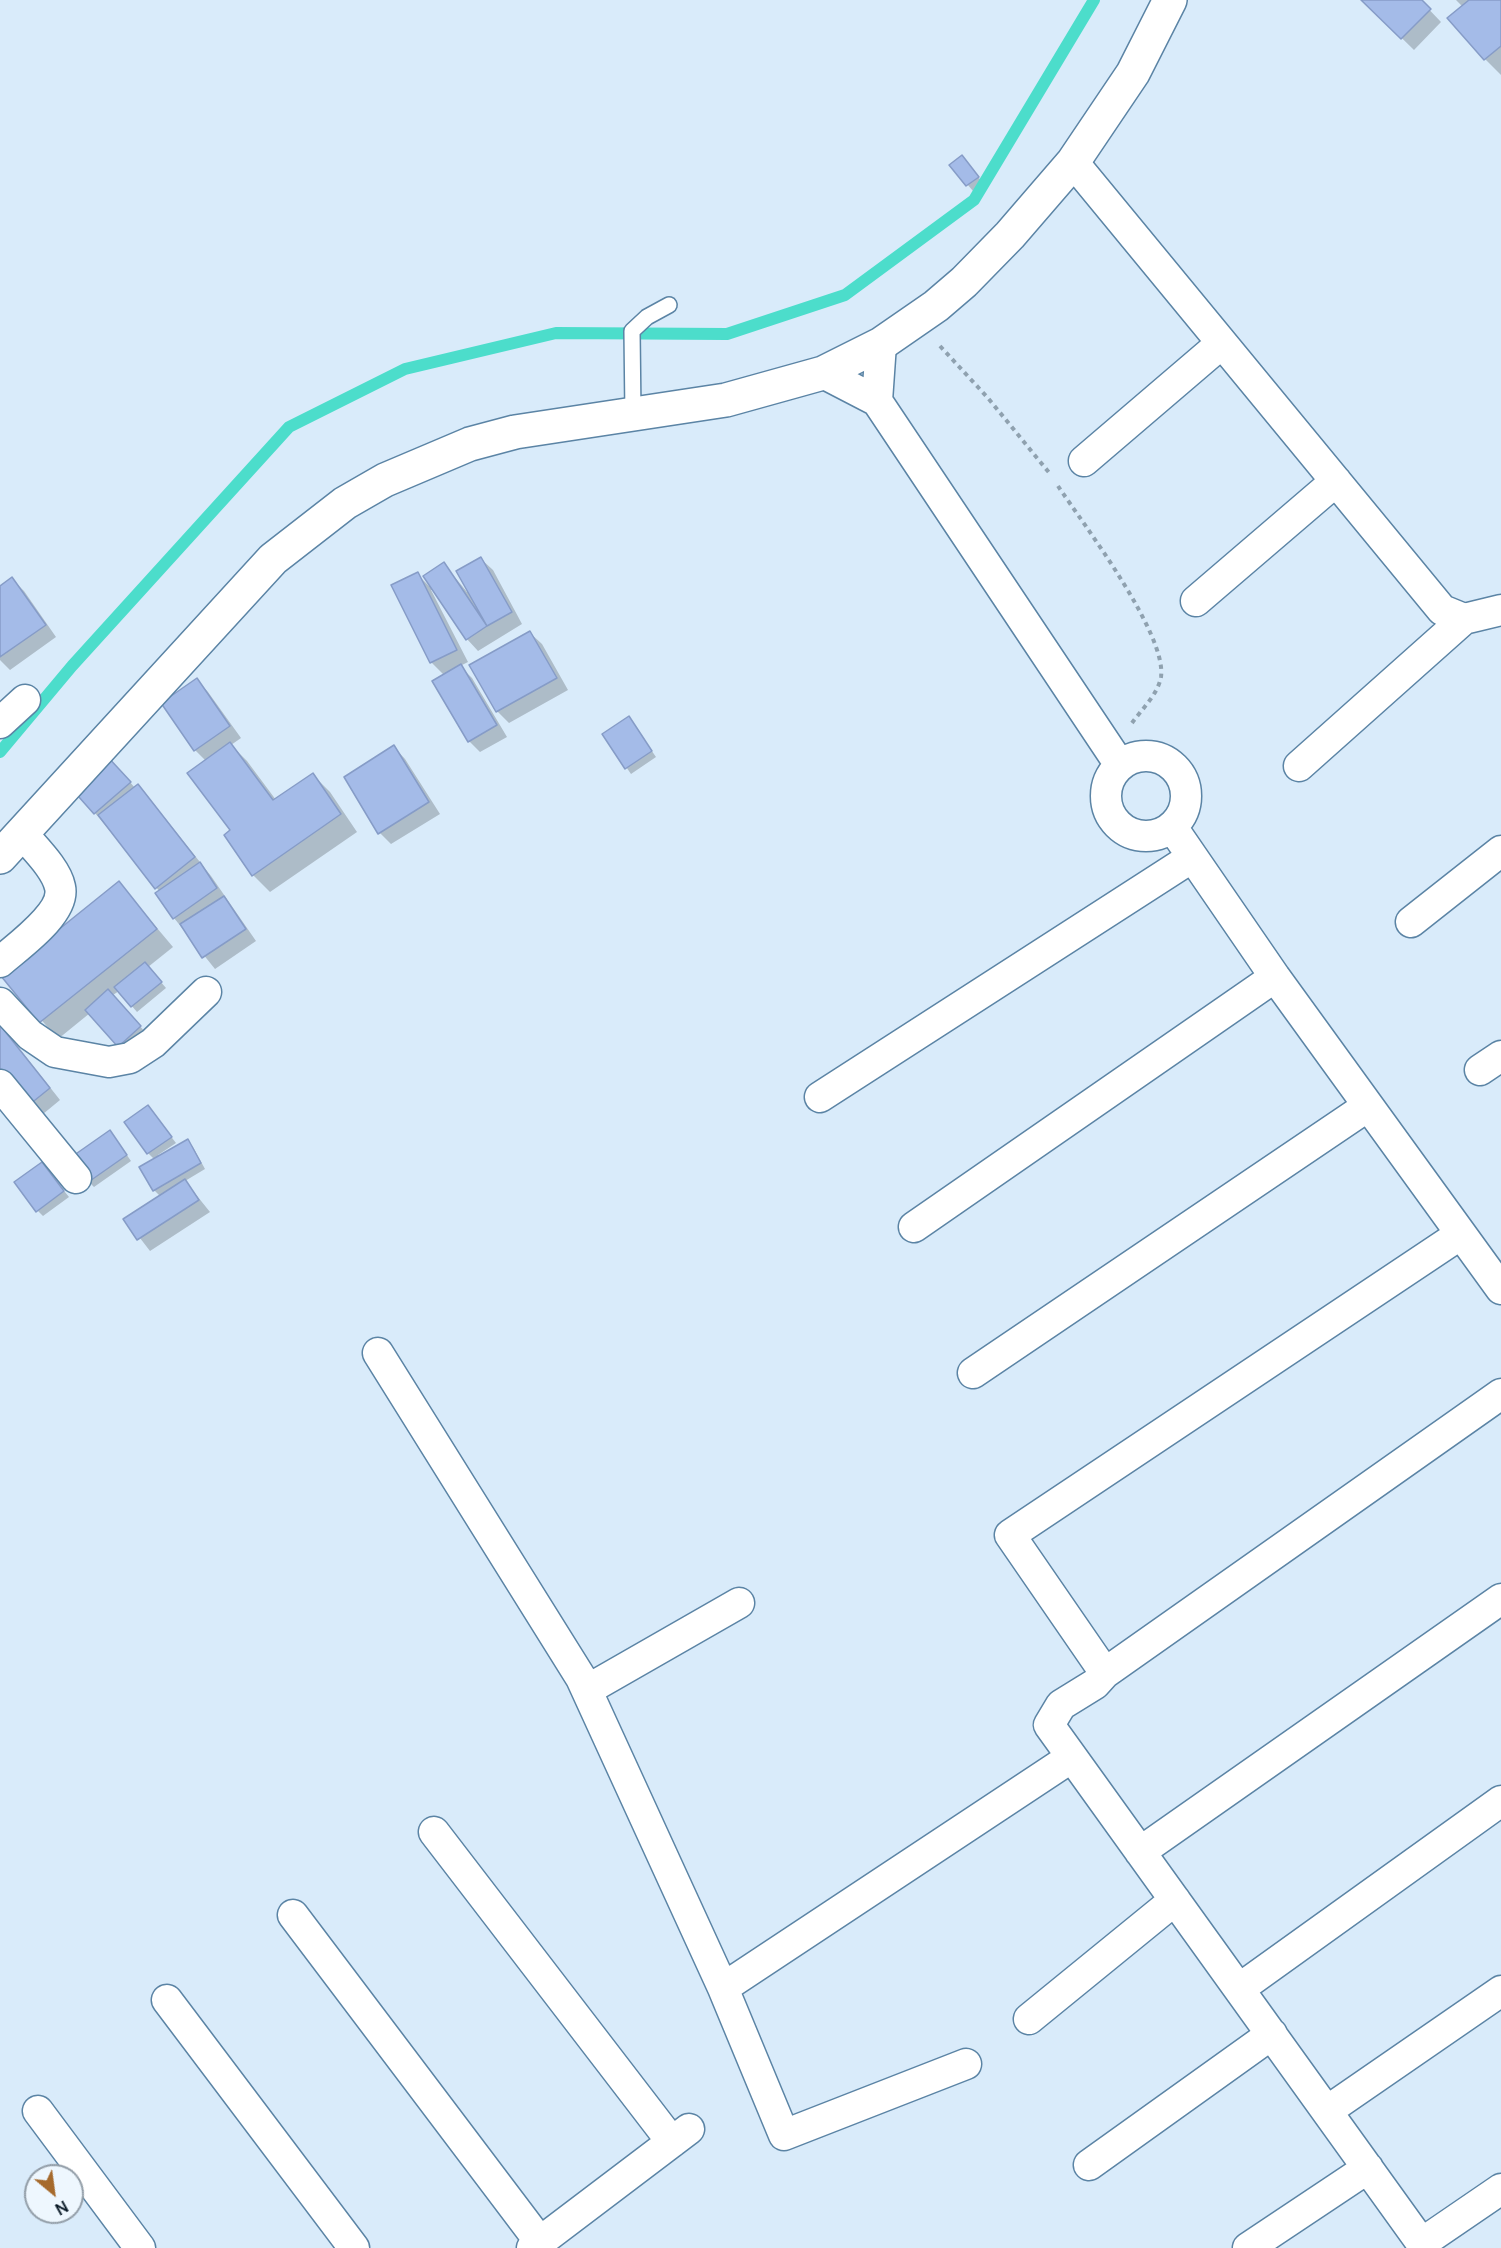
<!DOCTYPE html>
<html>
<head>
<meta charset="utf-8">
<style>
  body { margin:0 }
  #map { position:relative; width:1501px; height:2248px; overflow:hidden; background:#d9ebfa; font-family:Manrope,sans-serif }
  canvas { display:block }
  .north { position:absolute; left:24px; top:2164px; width:60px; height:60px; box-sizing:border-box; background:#eef7fe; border:2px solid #929da7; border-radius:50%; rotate:151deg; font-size:16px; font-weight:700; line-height:24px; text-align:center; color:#071724 }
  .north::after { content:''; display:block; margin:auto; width:21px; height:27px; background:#a66a2c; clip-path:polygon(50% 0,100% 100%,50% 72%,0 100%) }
</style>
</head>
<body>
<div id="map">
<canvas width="1501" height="2248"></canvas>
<div class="north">N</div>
</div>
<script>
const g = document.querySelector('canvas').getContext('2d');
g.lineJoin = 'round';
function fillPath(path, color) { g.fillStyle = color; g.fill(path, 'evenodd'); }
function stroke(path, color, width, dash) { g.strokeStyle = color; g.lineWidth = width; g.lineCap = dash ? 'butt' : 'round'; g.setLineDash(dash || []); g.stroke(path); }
const shadow = new Path2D(`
  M1363 0H1420L1441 22 1414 50Z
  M1456 0H1501V75L1485 59 1463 7Z
  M967 163 983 183 973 191 951 165Z
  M481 559 493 570 522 624 478 651 467 639 433 589 431 590 468 662 460 666 472 678 507 737 480 752 469 741 445 676 432 663 394 586 417 574 429 586 444 564 467 592Z
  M12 579 24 591 56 637 10 670 0 660V588Z
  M530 633 542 644 568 690 509 723 497 711 472 666Z
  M197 680 208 692 241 738 231 745 247 761 276 800 312 774 330 792 357 832 270 892 253 875 232 830 206 761 195 750Z
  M629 718 656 757 631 774 604 735Z
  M394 747 405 759 440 814 391 844 380 833Z
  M118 768 135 788 138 786 149 798 211 876 256 941 215 969 174 918 160 892 95 813Z
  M119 883 173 947 148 967 166 988 137 1012 119 991 113 995 145 1032 124 1051 90 1013 58 1039 3 976Z
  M0 1024 60 1100 37 1119 0 1076Z
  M148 1107 176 1143 158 1155 159 1157 187 1141 193 1147 205 1169 185 1181 210 1212 150 1251 126 1220 161 1197 154 1190 155 1160 148 1153Z
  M115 1138 131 1161 94 1187 89 1182Z
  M42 1164 69 1197 43 1216 38 1211Z`);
const stream = new Path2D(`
  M0 752 72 666 289 427 405 369 556 333 727 334 845 295 974 200 1094 0`);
const building = new Path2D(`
  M1361 0H1422L1431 9 1401 39Z
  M1469 0H1501V46L1484 60 1447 18Z
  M962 155 979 177 966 186 949 165Z
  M481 557 512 612 487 626 456 571Z
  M444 562 487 626 466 640 423 576Z
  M418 572 457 650 430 663 391 585Z
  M12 577 46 625 0 657V586Z
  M530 631 557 678 496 712 469 665Z
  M461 664 497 725 468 742 432 681Z
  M197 678 230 726 194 751 161 703Z
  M629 716 652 751 625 769 602 734Z
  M230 742 273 800 313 773 341 814 252 876 224 835 230 830 187 773Z
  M394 745 429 802 378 834 344 777Z
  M106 755 131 782 94 814 70 787Z
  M138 784 195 857 155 889 98 815Z
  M200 862 217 888 173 919 155 893Z
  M119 881 157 929 39 1023 1 976Z
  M224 896 246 929 202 958 180 924Z
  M145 962 162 982 131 1007 114 987Z
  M108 989 141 1026 118 1047 85 1010Z
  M0 1025 50 1088 24 1109 0 1078Z
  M148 1105 172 1137 147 1154 124 1122Z
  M110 1130 127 1155 87 1183 70 1158Z
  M188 1139 201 1163 153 1191 139 1167Z
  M42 1162 64 1191 36 1212 14 1182Z
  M185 1179 199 1200 137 1240 123 1219Z`);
const path = new Path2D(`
  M940 346 988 398 1051 475
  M1058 486C1084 525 1167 634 1161 677 1158 694 1142 709 1132 723`);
const service = new Path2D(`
  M633 415 632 331 647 317 669 305`);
const minor = new Path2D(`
  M1073 162 1442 610 1464 619 1501 610
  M823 373 877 401 1120 765
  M877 401 881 344
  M1084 461 1222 343
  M1196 601 1336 481
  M0 723 25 700
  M1106 796a40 40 0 1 1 80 0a40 40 0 1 1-80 0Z
  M1299 766 1464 619
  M1172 827 1275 977 1501 1289
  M1411 922 1501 851
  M0 962C18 946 66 913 60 887 56 868 34 848 22 833
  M0 1003 30 1035 55 1052 109 1062 130 1058 153 1043 206 992
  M1480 1070 1501 1056
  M0 1085 76 1178
  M820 1097 1191 858
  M914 1227 1275 977
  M378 1353 581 1678 723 1988 784 2135 966 2064
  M973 1373 1368 1106
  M1105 1673 1501 1394
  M587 1690 739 1603
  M434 1832 672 2142
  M1140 1852 1501 1599
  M293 1915 540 2242
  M723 1988 1072 1757
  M1239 1989 1501 1801
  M167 2000 354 2248
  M1029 2019 1175 1900
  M38 2111 140 2248
  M1327 2111 1501 1991
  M1089 2165 1272 2034
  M1422 2243 1501 2189
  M532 2248 689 2129
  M1248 2248 1368 2168
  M1425 2248 1049 1725 1061 1705 1095 1684 1105 1673 1010 1535 1461 1234`);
const tertiary = new Path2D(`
  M0 857 273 559 345 503 385 480 470 444 515 432 726 400 823 373 881 344 936 306 964 282 1010 235 1073 162 1133 73 1170 0`);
fillPath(shadow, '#0003');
stroke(stream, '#4cddcb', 12);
fillPath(building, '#a4bbe8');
stroke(building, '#869cc7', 1.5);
stroke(service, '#5b84a5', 18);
stroke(minor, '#5b84a5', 33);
stroke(tertiary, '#5b84a5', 36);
stroke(path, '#8fa1af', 4, [4.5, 4.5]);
stroke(service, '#fff', 15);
stroke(minor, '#fff', 30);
stroke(tertiary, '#fff', 33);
</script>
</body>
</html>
